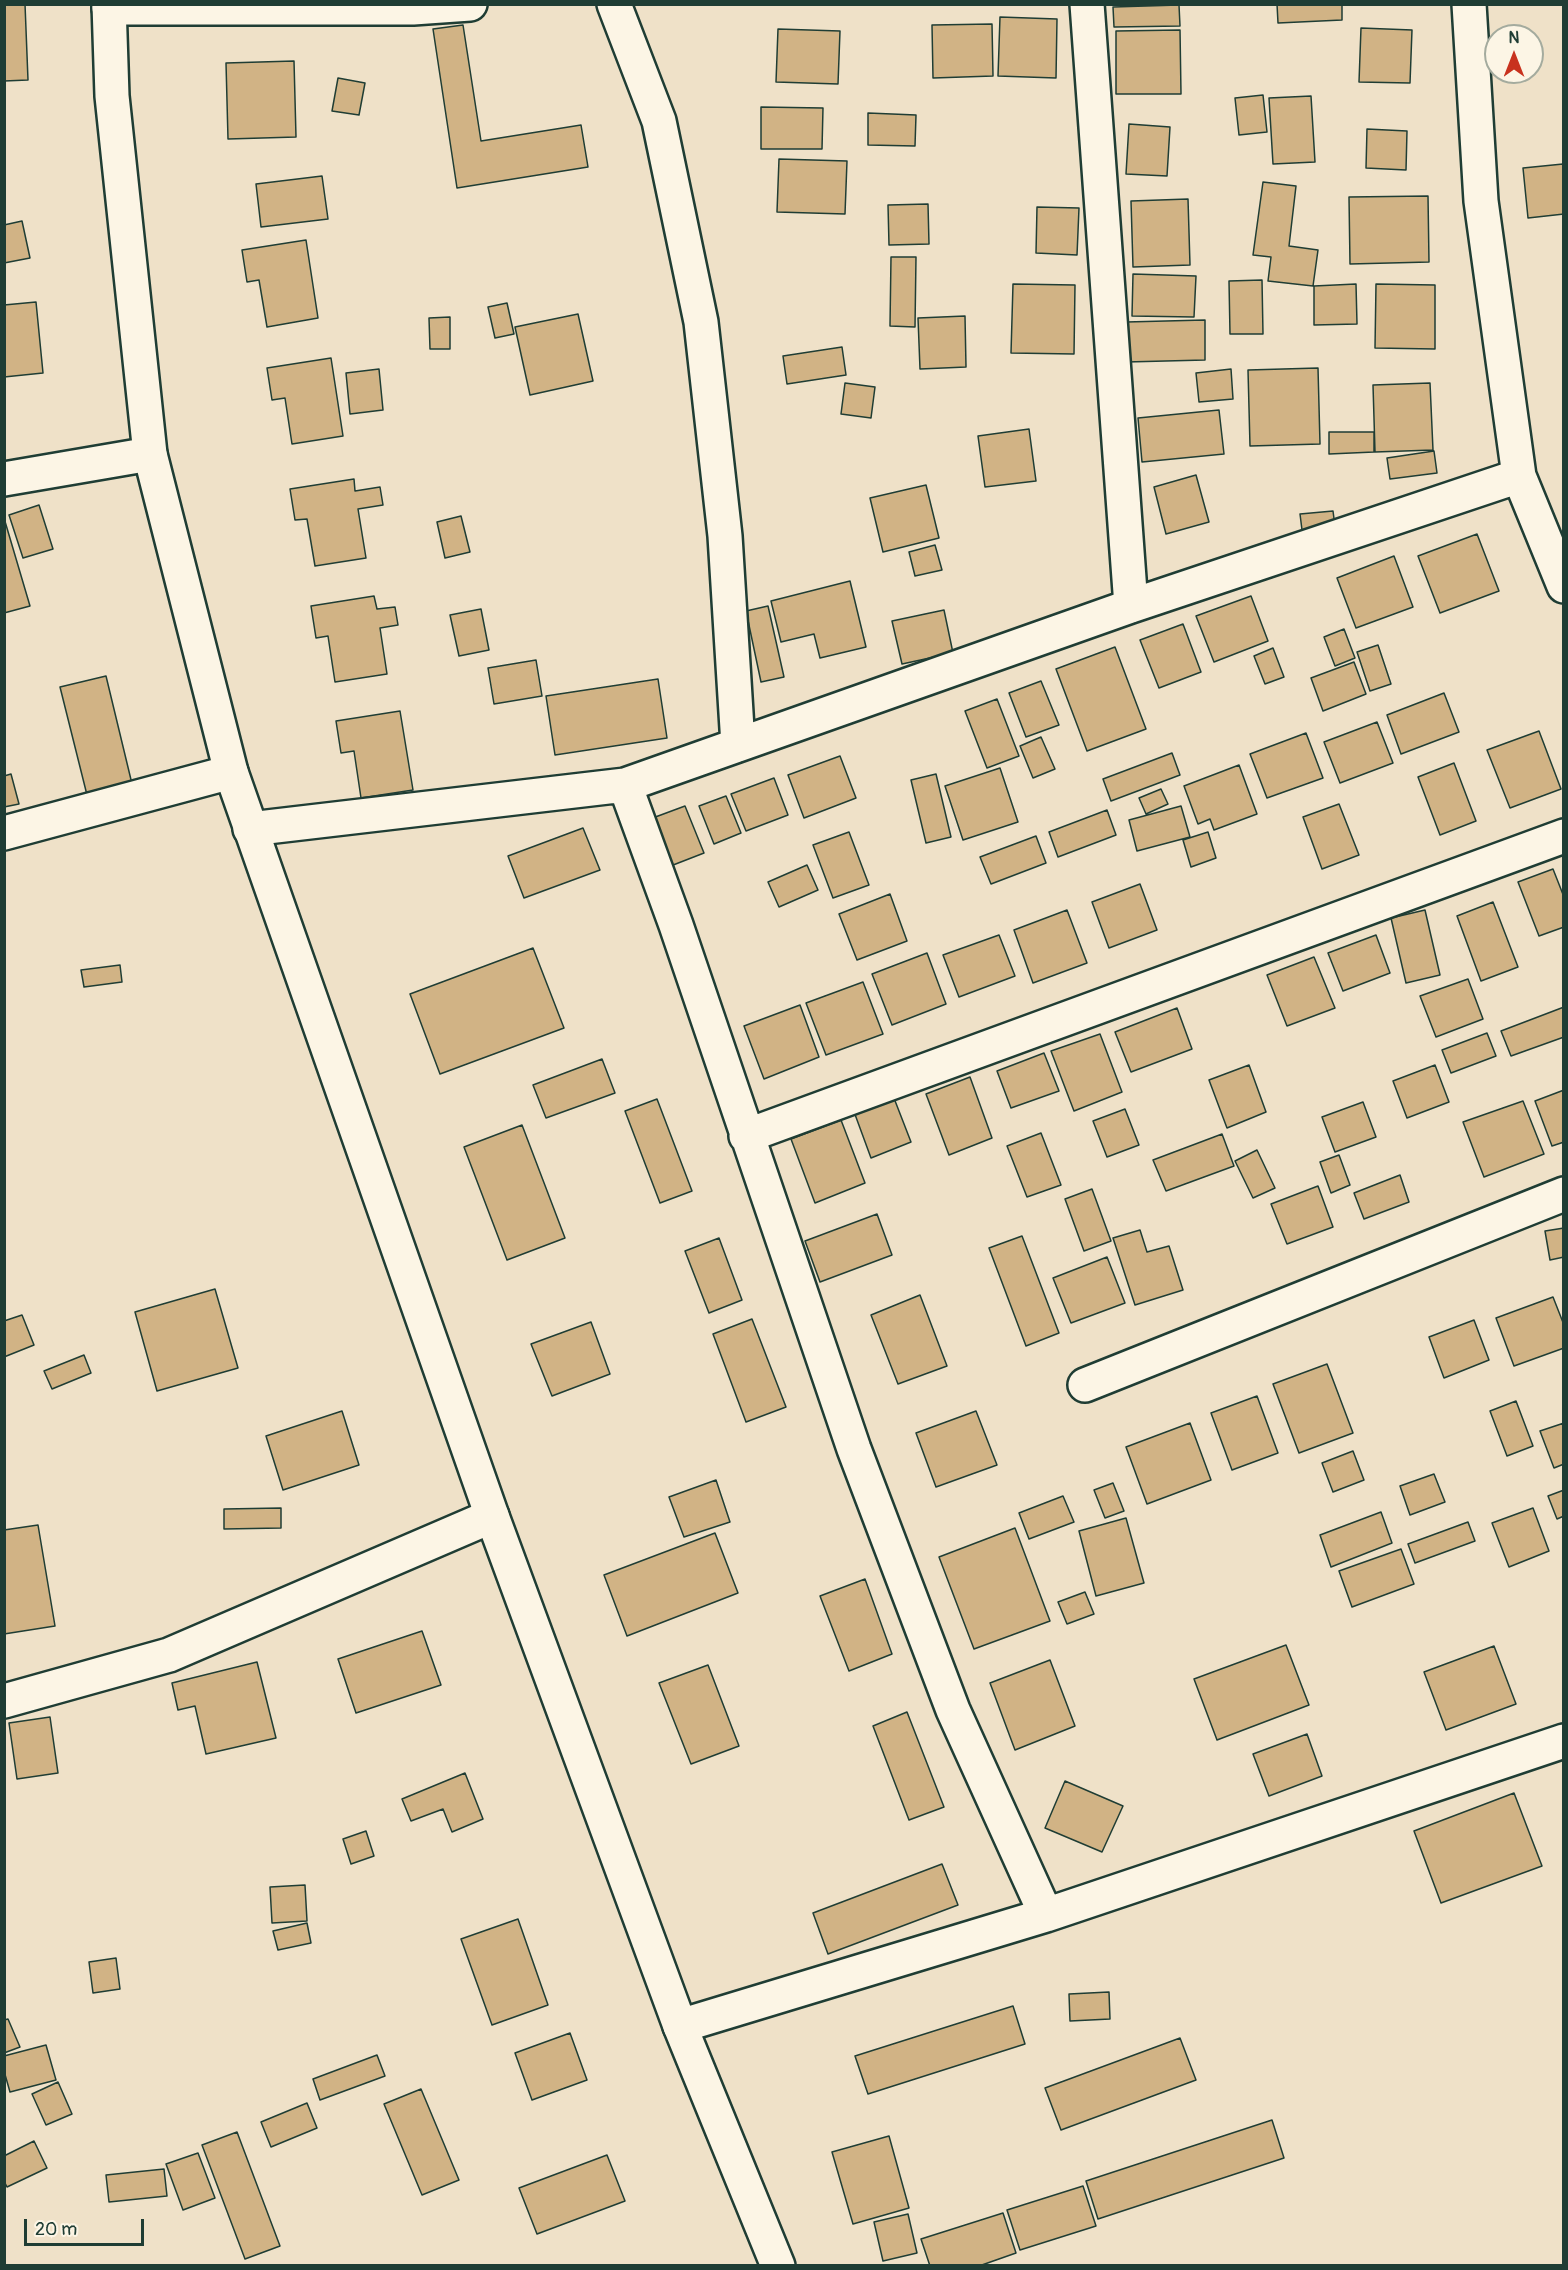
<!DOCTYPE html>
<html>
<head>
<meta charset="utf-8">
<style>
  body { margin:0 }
  #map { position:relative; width:1568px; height:2270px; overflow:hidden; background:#efe1c8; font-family:Pangolin,sans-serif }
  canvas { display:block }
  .frame { position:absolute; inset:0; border:6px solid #1f3d34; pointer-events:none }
  .north { position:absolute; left:1484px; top:24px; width:60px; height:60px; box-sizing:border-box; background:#fcf5e5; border:2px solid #a4ab9e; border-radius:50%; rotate:0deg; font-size:16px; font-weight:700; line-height:24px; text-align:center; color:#1f3d34 }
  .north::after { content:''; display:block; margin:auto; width:21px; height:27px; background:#c8321e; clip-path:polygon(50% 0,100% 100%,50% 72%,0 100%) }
  .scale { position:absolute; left:24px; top:2219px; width:120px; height:27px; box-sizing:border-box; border:3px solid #1f3d34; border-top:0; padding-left:8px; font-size:18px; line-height:21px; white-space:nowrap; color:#1f3d34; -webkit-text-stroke:4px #fcf5e5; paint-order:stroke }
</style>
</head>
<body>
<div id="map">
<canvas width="1568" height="2270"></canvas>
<div class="frame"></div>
<div class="north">N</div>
<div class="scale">20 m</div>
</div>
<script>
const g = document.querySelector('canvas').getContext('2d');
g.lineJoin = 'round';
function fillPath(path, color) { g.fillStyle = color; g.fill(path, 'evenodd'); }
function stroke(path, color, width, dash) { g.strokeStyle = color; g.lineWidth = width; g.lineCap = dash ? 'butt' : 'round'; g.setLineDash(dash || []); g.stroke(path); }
const building = new Path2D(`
  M4 4H25L28 80 4 81Z
  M1277 4H1342V20L1278 23Z
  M1179 5 1180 26 1114 27 1113 7Z
  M1000 17 1057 19 1056 78 998 76Z
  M992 24 993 76 933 78 932 25Z
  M463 25 481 141 581 125 588 167 457 188 433 29Z
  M1361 28 1412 30 1410 83 1359 82Z
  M778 29 840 31 838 84 776 82Z
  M1180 30 1181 94H1116V31Z
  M294 61 296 137 228 139 226 63Z
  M338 78 365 83 359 115 332 111Z
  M1263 95 1267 132 1239 135 1235 98Z
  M1311 96 1315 162 1273 164 1269 98Z
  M761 107 823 108 822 149H761Z
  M868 113 916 115 915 146 868 145Z
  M1129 124 1170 127 1167 176 1126 174Z
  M1367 129 1407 131 1406 170 1366 168Z
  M779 159 847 161 845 214 777 212Z
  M1563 164 1564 214 1528 218 1523 168Z
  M322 176 328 219 261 227 256 184Z
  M1263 182 1296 186 1289 246 1318 250 1313 286 1268 281 1271 257 1253 255Z
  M1428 196 1429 262 1350 264 1349 197Z
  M1188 199 1190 265 1133 267 1131 201Z
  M928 204 929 244 889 245 888 205Z
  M1037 207 1079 208 1077 255 1036 253Z
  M22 221 30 258 4 263V225Z
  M306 240 318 318 267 327 259 280 247 282 242 250Z
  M891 257H916L915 327 890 326Z
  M1133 274 1196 276 1194 317 1132 316Z
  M1262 280 1263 334H1230L1229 281Z
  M1013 284 1075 285 1074 354 1011 353Z
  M1356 284 1357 324 1314 325V286Z
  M1376 284 1435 285V349L1375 348Z
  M36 302 43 373 4 377V305Z
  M507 303 514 334 495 338 488 307Z
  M578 314 593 381 530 395 515 327Z
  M965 316 966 367 920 369 918 318Z
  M450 317V349H430L429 318Z
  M1205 320V360L1126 362V322Z
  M842 347 846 375 787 384 783 356Z
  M331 358 343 436 292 444 285 398 272 400 267 368Z
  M1318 368 1320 444 1250 446 1248 370Z
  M379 369 383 410 350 414 346 373Z
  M1231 369 1233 399 1199 402 1196 373Z
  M845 383 875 387 871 418 841 414Z
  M1430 383 1433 450 1375 452 1373 385Z
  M1219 410 1224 454 1142 462 1138 418Z
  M1029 429 1036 481 985 487 978 436Z
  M1329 432H1374V452L1329 454Z
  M1434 451 1437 473 1390 479 1387 458Z
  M1196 475 1209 522 1166 534 1154 487Z
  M354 479 355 491 380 487 383 505 358 509 366 558 315 566 307 519 295 520 290 489Z
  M926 485 939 538 883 552 870 498Z
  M39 505 53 549 23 558 9 515Z
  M1333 511 1336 534 1303 538 1300 514Z
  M461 516 470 552 445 558 437 522Z
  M4 518 30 606 4 613Z
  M1477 534 1499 591 1440 613 1418 556Z
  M935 545 942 570 915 576 909 552Z
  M1394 556 1413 607 1356 628 1337 578Z
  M850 581 866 647 820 658 814 634 781 642 771 601Z
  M374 596 377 609 395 607 398 625 380 628 387 674 335 682 328 636 316 638 311 606Z
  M1251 596 1268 641 1214 662 1196 616Z
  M768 606 784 677 761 682 746 611Z
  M481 609 489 650 459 656 450 615Z
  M944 610 953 653 902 664 892 621Z
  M1183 624 1201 672 1159 688 1140 640Z
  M1344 629 1355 658 1335 666 1324 637Z
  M1378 645 1391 684 1370 691 1357 652Z
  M1115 647 1146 729 1087 751 1056 669Z
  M1273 648 1284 677 1265 684 1254 656Z
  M536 660 542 696 494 704 488 668Z
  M1354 662 1366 694 1323 711 1311 678Z
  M106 676 133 788 88 799 60 687Z
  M658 679 667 738 555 755 546 696Z
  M1041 681 1059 725 1026 737 1009 693Z
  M1444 693 1459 732 1401 754 1387 715Z
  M997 699 1019 756 987 768 965 711Z
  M400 711 413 790 361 798 354 751 341 753 336 721Z
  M1377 722 1393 763 1340 783 1324 742Z
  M1539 731 1561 789 1510 808 1487 750Z
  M1306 733 1323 778 1267 798 1250 754Z
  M1041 737 1055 769 1033 778 1020 746Z
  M1172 753 1180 775 1111 801 1103 779Z
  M840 756 856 798 804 818 788 775Z
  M1454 763 1476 821 1440 835 1418 777Z
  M1239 765 1257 814 1214 830 1210 819 1198 824 1184 786Z
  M1000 768 1018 822 963 840 945 786Z
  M11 774 19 804 4 807V776Z
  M936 774 951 837 926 843 911 780Z
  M774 778 788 815 746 831 731 794Z
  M1161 789 1168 804 1146 814 1139 798Z
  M726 796 741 833 714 844 699 806Z
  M1339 804 1359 855 1322 869 1303 817Z
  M685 806 704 853 668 867 650 819Z
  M1181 806 1190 837 1137 851 1129 820Z
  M1107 810 1116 835 1058 857 1049 832Z
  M583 828 600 870 524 898 508 856Z
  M849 832 869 885 833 898 813 845Z
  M1208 832 1216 858 1191 867 1183 840Z
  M1036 836 1046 863 991 884 980 857Z
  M807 865 818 890 779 907 768 882Z
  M1553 869 1564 897V927L1539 936 1518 882Z
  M1140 884 1157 930 1109 948 1092 902Z
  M890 894 907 941 857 960 839 914Z
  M1493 902 1518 967 1481 981 1457 916Z
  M1067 910 1087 963 1033 983 1014 930Z
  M1425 910 1440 975 1406 983 1391 918Z
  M999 935 1015 976 959 997 943 955Z
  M1376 935 1390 973 1343 991 1328 953Z
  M533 948 564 1028 440 1074 410 994Z
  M927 953 946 1004 892 1025 872 974Z
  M1314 957 1335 1008 1287 1026 1267 975Z
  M120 965 122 982 84 987 81 970Z
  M1468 979 1483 1019 1436 1037 1420 996Z
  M863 982 883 1034 826 1055 806 1003Z
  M800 1005 819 1057 764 1079 744 1026Z
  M1564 1007V1037L1511 1056 1501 1031Z
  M1177 1008 1192 1049 1131 1072 1115 1032Z
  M1487 1033 1496 1056 1451 1073 1442 1050Z
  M1100 1034 1122 1092 1074 1111 1051 1051Z
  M1044 1053 1059 1091 1011 1108 997 1071Z
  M602 1059 615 1093 546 1118 533 1085Z
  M1249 1065 1266 1112 1227 1128 1209 1080Z
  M1435 1065 1449 1102 1407 1118 1393 1081Z
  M970 1077 992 1138 949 1155 926 1094Z
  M1564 1090V1142L1552 1146 1535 1101Z
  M892 1093 911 1142 871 1158 853 1109Z
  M657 1099 692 1191 660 1203 625 1111Z
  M1523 1101 1544 1154 1484 1177 1463 1122Z
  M1363 1102 1376 1137 1335 1152 1322 1117Z
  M1125 1109 1139 1145 1107 1157 1093 1121Z
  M841 1120 865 1183 815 1203 791 1139Z
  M522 1125 565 1238 507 1260 464 1147Z
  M1041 1133 1061 1185 1027 1197 1007 1146Z
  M1222 1134 1234 1166 1166 1191 1153 1160Z
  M1257 1150 1275 1188 1253 1198 1235 1161Z
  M1339 1155 1350 1185 1331 1193 1320 1162Z
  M1400 1175 1409 1202 1364 1219 1354 1193Z
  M1318 1186 1333 1227 1287 1244 1271 1204Z
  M1092 1189 1111 1241 1084 1251 1065 1199Z
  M877 1214 892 1255 820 1282 805 1241Z
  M1564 1228V1257L1550 1260 1545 1231Z
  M1140 1230 1147 1252 1169 1246 1183 1290 1135 1305 1113 1238Z
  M1022 1236 1059 1333 1026 1346 989 1248Z
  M719 1238 742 1300 709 1313 685 1251Z
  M1107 1257 1125 1303 1071 1323 1053 1278Z
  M215 1289 238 1368 157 1391 135 1312Z
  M920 1295 947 1366 898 1384 871 1315Z
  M1553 1297 1564 1325V1348L1514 1366 1496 1318Z
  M22 1315 34 1345 4 1357V1321Z
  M752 1319 786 1407 746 1422 713 1334Z
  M1474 1320 1489 1360 1444 1378 1429 1337Z
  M591 1322 610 1374 552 1396 531 1344Z
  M84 1355 91 1373 52 1389 44 1371Z
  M1327 1364 1353 1433 1299 1453 1273 1384Z
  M1257 1396 1278 1453 1232 1470 1211 1413Z
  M1516 1401 1533 1446 1507 1456 1490 1411Z
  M342 1411 359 1465 283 1490 266 1436Z
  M976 1411 997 1465 936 1487 916 1433Z
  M1190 1423 1211 1480 1147 1504 1126 1447Z
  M1564 1423V1464L1554 1468 1540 1431Z
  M1353 1451 1364 1480 1333 1492 1322 1463Z
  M1434 1474 1445 1502 1410 1515 1400 1486Z
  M716 1480 730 1522 684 1537 669 1497Z
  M1113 1483 1124 1511 1105 1518 1094 1490Z
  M1564 1490V1516L1557 1519 1548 1496Z
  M1063 1496 1074 1522 1029 1539 1019 1513Z
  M281 1508V1528L224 1529V1509Z
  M1533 1508 1549 1551 1509 1567 1492 1523Z
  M1381 1512 1392 1543 1331 1567 1320 1535Z
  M1126 1518 1144 1583 1096 1596 1079 1531Z
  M1468 1522 1475 1541 1415 1563 1408 1544Z
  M38 1525 55 1626 4 1634V1530Z
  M1015 1528 1050 1621 974 1649 939 1557Z
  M715 1533 738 1593 627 1636 604 1575Z
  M1401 1549 1414 1584 1352 1607 1339 1571Z
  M865 1579 892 1654 849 1671 820 1596Z
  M1085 1592 1094 1614 1067 1624 1058 1602Z
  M422 1631 441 1685 356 1713 338 1659Z
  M1286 1645 1309 1705 1217 1740 1194 1679Z
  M1494 1646 1516 1704 1446 1730 1424 1672Z
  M1050 1660 1075 1726 1015 1750 990 1683Z
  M257 1662 276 1738 206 1754 195 1706 178 1710 172 1683Z
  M708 1665 739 1746 691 1764 659 1683Z
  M907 1712 944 1807 909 1820 873 1726Z
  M50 1717 58 1773 17 1779 9 1723Z
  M1307 1734 1322 1776 1269 1796 1253 1754Z
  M465 1773 483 1819 452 1832 443 1809 411 1821 402 1799Z
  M1065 1781 1123 1806 1102 1852 1045 1828Z
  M1514 1793 1542 1866 1441 1903 1414 1831Z
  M366 1831 374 1856 351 1864 343 1839Z
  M942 1864 958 1905 828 1954 813 1913Z
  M305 1885 307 1921 272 1923 270 1887Z
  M518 1919 548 2005 492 2025 461 1939Z
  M307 1923 311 1943 278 1950 273 1931Z
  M116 1958 120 1989 93 1993 89 1962Z
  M1109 1992 1110 2019 1070 2021 1069 1994Z
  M1013 2006 1025 2044 868 2094 855 2056Z
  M8 2019 20 2047 4 2053V2020Z
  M570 2033 587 2080 532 2100 515 2053Z
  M1180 2038 1196 2080 1061 2130 1045 2088Z
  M46 2045 56 2080 10 2092 4 2071V2056Z
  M377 2055 385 2076 320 2100 313 2079Z
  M58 2082 72 2114 46 2125 32 2094Z
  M421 2089 459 2180 422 2195 384 2104Z
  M307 2103 317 2128 271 2147 261 2122Z
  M1272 2120 1284 2158 1098 2219 1086 2181Z
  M237 2132 280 2246 245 2259 202 2145Z
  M889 2136 909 2208 853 2224 832 2152Z
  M34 2141 47 2168 7 2187 4 2181V2156Z
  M198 2153 215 2198 183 2210 166 2164Z
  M607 2155 625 2201 537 2234 519 2188Z
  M164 2169 167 2196 109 2202 106 2175Z
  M1083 2186 1096 2226 1020 2250 1007 2210Z
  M1003 2213 1016 2253 979 2266H930L921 2239Z
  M908 2214 917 2253 883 2261 874 2222Z`);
const minor = new Path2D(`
  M614 4 659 121 701 322 725 536 738 745
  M1087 4 1131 606
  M1469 4 1481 201 1519 476 1564 586
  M109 8H413L470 4
  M4 479 150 454
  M625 785 676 925 854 1449 953 1710 1046 1915
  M250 829 625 785 1131 606 1519 476
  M4 833 231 772
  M746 1136 1564 836
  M1085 1385 1564 1194
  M4 1701 169 1655 492 1516
  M680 2026 1046 1915 1564 1741`);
const major = new Path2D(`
  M109 4 112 96 150 454 231 772 492 1516 680 2026 778 2266`);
fillPath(building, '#d1b385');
stroke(building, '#1f3d34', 1.5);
stroke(minor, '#1f3d34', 38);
stroke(major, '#1f3d34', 38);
stroke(minor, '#fcf5e5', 33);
stroke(major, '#fcf5e5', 33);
</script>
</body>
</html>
